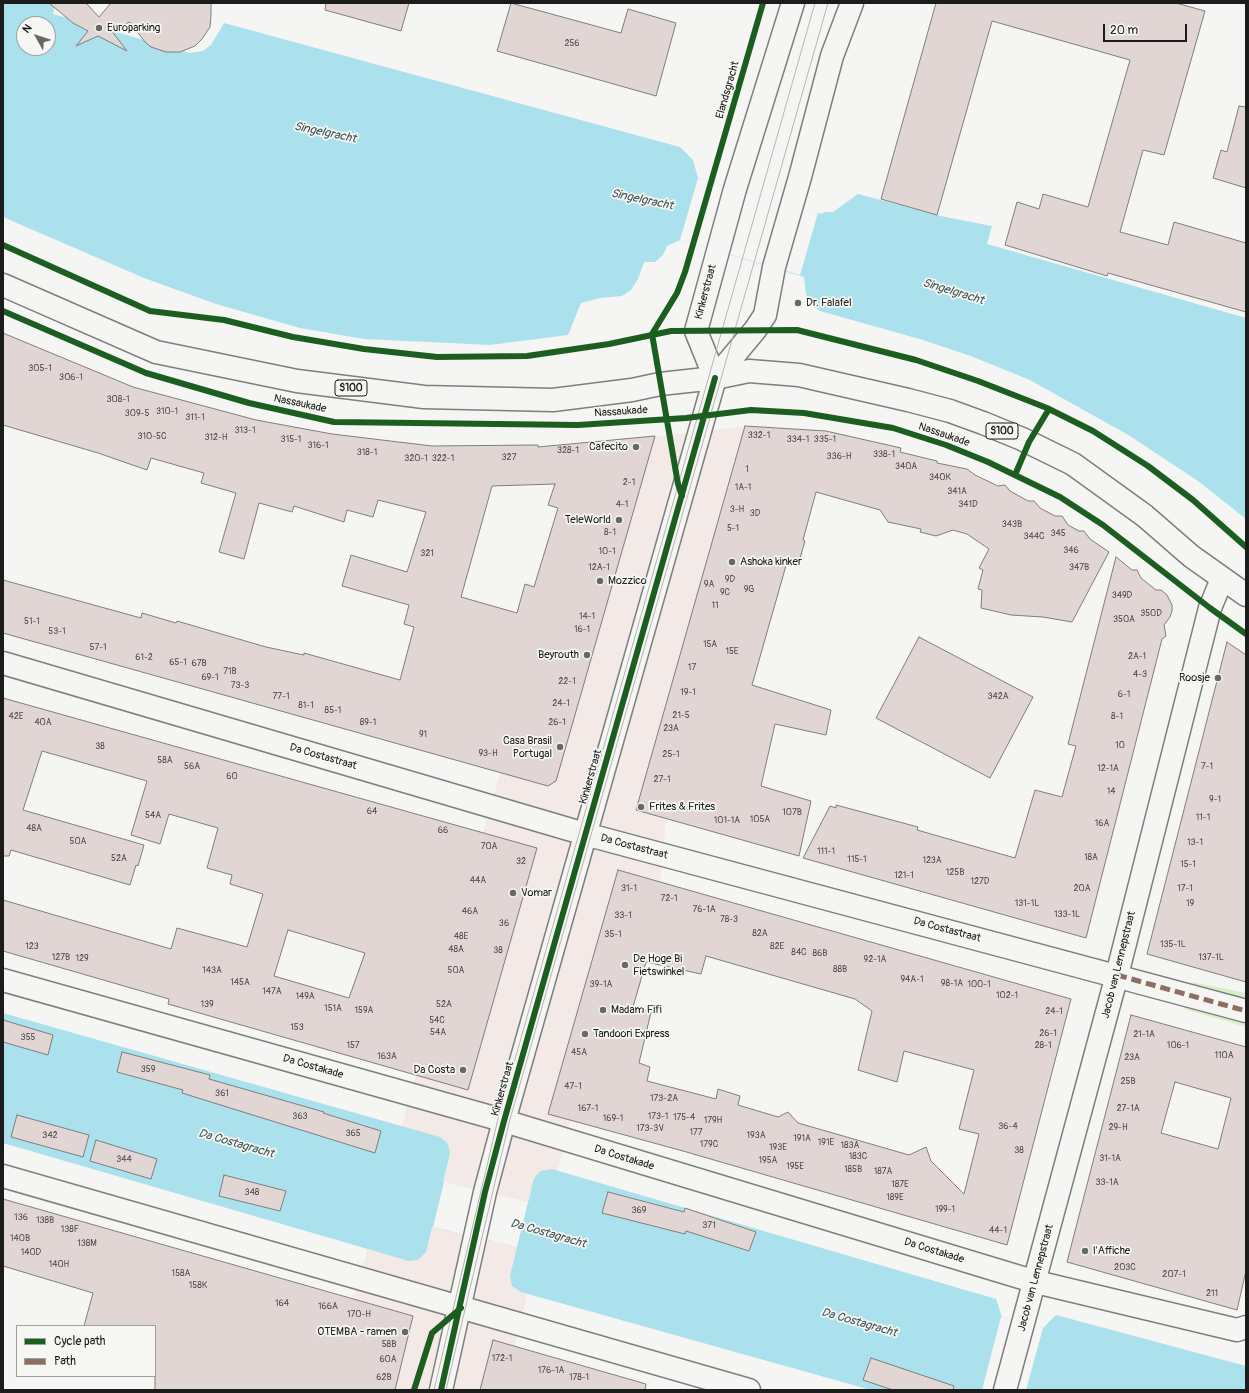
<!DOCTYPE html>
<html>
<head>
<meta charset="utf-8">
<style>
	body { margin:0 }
	#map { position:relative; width:1249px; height:1393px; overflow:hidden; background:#f5f5f3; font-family:Pangolin,sans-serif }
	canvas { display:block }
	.frame { position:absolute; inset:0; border:4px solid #1c1c1c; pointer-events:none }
	.legend { position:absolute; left:16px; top:1325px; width:140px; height:52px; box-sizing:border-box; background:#f6f6f2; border:1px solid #9f9f9c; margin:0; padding:5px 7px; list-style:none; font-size:12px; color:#1c1c1c }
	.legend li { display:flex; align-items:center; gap:8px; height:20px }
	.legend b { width:20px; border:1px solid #9f9f9c }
	.north { position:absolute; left:16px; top:16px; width:40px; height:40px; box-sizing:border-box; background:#f6f6f2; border:1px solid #9f9f9c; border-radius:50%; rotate:309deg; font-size:11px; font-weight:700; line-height:16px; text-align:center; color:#1c1c1c }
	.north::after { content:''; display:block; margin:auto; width:14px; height:18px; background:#686867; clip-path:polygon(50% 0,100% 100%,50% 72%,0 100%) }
	.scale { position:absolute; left:1103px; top:24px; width:84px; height:18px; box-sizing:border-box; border:2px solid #1c1c1c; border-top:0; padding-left:5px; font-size:12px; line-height:14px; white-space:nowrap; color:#1c1c1c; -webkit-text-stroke:3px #f6f6f2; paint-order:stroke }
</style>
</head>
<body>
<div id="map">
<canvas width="1249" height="1393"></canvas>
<div class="frame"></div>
<ul class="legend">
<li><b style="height:5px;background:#1b5e20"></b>Cycle path</li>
<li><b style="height:5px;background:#8d6e63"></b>Path</li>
</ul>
<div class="north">N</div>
<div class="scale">20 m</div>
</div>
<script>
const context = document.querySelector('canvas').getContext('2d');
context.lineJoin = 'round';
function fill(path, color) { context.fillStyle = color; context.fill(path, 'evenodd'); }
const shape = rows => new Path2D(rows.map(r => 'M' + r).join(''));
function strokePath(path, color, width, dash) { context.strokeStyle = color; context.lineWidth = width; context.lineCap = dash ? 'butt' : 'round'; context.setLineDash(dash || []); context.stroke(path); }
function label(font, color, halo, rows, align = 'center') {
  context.font = font + ' Pangolin,sans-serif'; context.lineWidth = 3.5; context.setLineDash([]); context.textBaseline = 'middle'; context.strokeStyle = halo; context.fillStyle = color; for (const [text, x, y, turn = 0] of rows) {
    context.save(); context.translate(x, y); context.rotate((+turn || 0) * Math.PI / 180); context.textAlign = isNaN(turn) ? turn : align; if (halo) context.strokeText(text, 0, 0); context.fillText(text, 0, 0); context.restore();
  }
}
fill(shape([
	[749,426,770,427,755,481,766,556,787,562,756,672,684,753,666,819,660,882,633,1007,651,1012,645,1037,625,1031,597,1127,570,1120,504,1390,339,1390,345,1330,416,1075,334,1052,351,992,383,1001,435,819,483,832,516,719,530,604,520,601,525,584,557,594,567,563,543,556,548,540,562,544,610,441]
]), '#f3e9e6');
fill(shape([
	[1193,982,1246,993,1246,1027,1184,1009]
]), '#daefc8');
fill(shape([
	[3,3,56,3,53,14,190,53,203,51,211,45,224,23,680,147,693,160,698,178,818,213,822,214,825,212,833,212,858,194,945,217,992,226,987,244,1246,318,1246,519,1198,481,1130,436,1030,380,968,355,923,340,820,311,813,306,806,294,804,277,680,240,667,246,663,255,655,262,644,262,638,279,631,290,622,296,600,298,581,303,568,335,490,345,364,339,300,328,216,304,144,278,3,217],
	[24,24,48,24,48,48,24,48],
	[3,1013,440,1137,448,1144,450,1153,443,1182,528,1203,534,1178,541,1171,552,1169,996,1299,1002,1317,1043,1328,1056,1315,1246,1366,1246,1390,871,1390,521,1292,512,1286,510,1276,517,1247,432,1227,426,1252,418,1260,409,1261,3,1143]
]), '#abe1ec');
fill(shape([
	[698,178,818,213,800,275,680,240],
	[444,1182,528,1202,517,1247,433,1227],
	[1001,1317,1043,1328,1026,1390,982,1390]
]), '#f5f5f3');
const building = shape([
	[49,3,86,3,99,17,111,3,211,3,211,15,210,27,202,39,195,46,180,52,166,52,151,47,145,42,130,22,111,30,127,51,98,36,76,46,88,31,73,23,49,3],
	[326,3,409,3,401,31,325,10,326,3],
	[511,3,621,33,628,9,676,23,656,96,497,51,511,3],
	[936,3,1176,3,1205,11,1164,155,1143,150,1120,232,1168,245,1174,222,1246,243,1246,312,1108,273,1107,276,1005,245,1017,202,1039,209,1043,194,1088,207,1130,60,992,21,937,215,881,199,936,3],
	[1239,106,1246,107,1246,188,1213,178,1221,150,1227,152,1239,106],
	[3,333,133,387,256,420,332,434,432,446,538,445,538,447,655,436,556,781,548,786,3,633,3,580,141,618,142,613,176,623,177,621,266,647,304,655,304,653,400,680,414,627,404,624,409,605,342,586,351,555,407,572,426,512,378,500,373,517,347,510,344,522,294,506,292,512,259,503,244,559,219,552,236,493,201,483,204,473,151,458,147,470,98,453,3,425,3,333],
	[555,484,548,505,558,508,534,587,525,584,517,613,461,597,492,486,555,484],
	[745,426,826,431,901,448,900,452,937,461,937,463,967,469,975,475,998,486,1005,485,1010,491,1028,501,1034,501,1040,508,1055,516,1062,516,1068,525,1079,531,1084,531,1090,539,1109,552,1072,622,1043,617,1011,615,981,608,982,590,978,589,983,570,979,568,989,549,967,534,953,530,936,536,920,532,921,529,888,522,880,510,816,492,803,540,805,541,798,565,787,562,752,685,831,710,826,735,775,724,761,786,811,801,799,856,636,810,745,426],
	[1116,557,1132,570,1137,570,1141,578,1156,590,1161,590,1167,595,1172,605,1172,611,1170,617,1164,625,1166,636,1162,639,1086,938,803,858,830,806,836,808,836,805,918,827,917,830,1015,858,1035,790,1062,797,1076,746,1068,744,1116,557],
	[919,637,1033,697,990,778,876,718,919,637],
	[1227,642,1246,655,1246,982,1147,954,1227,642],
	[3,698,537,848,468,1090,168,1004,169,999,3,951,3,900,171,949,177,928,247,947,263,894,230,884,232,875,207,868,218,828,169,814,160,844,131,835,147,781,42,751,23,810,144,845,138,866,136,865,130,885,11,850,9,856,3,856,3,698],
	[288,930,365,953,349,998,274,976,288,930],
	[618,870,1071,999,1007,1245,683,1151,548,1114,618,870],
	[706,956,855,999,872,1011,858,1070,897,1082,904,1051,974,1070,959,1129,979,1134,964,1194,931,1161,926,1147,909,1155,798,1123,788,1112,778,1117,738,1105,740,1096,718,1089,716,1099,647,1081,650,1067,639,1063,651,1012,633,1007,646,962,701,974,706,956],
	[1131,1015,1246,1047,1246,1271,1237,1310,1067,1262,1131,1015],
	[1175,1082,1231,1098,1218,1149,1161,1133,1175,1082],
	[3,1020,53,1035,48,1055,3,1042,3,1020],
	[122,1052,210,1075,209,1079,324,1112,323,1113,381,1131,375,1153,182,1093,183,1090,117,1072,122,1052],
	[17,1115,89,1135,83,1157,11,1137,17,1115],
	[96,1140,157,1159,151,1179,90,1161,96,1140],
	[224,1175,286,1191,280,1211,219,1196,224,1175],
	[608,1192,684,1212,685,1208,756,1232,749,1251,686,1231,685,1234,602,1213,608,1192],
	[3,1199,413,1316,395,1390,155,1390,155,1326,84,1326,93,1293,3,1266,3,1199],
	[493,1340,646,1384,645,1390,480,1390,493,1340],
	[871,1358,954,1386,953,1390,893,1390,863,1380,871,1358]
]);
fill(building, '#e1d6d4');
strokePath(building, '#7e7e7d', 1);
const street = shape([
	[793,3,735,189,696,331,715,378,755,330,765,315,774,267,800,177,832,56,852,3],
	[3,663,585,834,1246,1011],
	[3,980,491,1117,1036,1282,1237,1330,1246,1327],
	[3,1176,749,1390],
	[1005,1390,1117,975,1210,608,1222,579]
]);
const secondary = shape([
	[441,1390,485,1192,504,1121,715,378]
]);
const primary = shape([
	[3,285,156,352,297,381,424,397,553,400,632,390,660,384,715,378,749,371,799,375,908,400,950,411,983,423,1022,439,1073,464,1145,516,1191,556,1246,595]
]);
strokePath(street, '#7e7e7d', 25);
strokePath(secondary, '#7e7e7d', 25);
strokePath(primary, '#7e7e7d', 25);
strokePath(street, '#f5f5f3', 22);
strokePath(secondary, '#f5f5f3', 22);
strokePath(primary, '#f5f5f3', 22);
strokePath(shape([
	[434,1390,498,1119,815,3],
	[446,1390,509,1123,828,3]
]), '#b6b6b5', 1);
strokePath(shape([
	[1117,975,1246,1011]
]), '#8d6e63', 5, [10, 5]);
strokePath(shape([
	[3,245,150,311,224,320,293,337,364,349,437,357,527,356,609,344,671,331,797,330,916,360,978,381,1047,408,1093,431,1148,466,1193,500,1246,547],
	[3,311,146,373,249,403,334,422,578,425,686,418,751,410,804,413,893,428,946,445,988,462,1060,497,1103,525,1210,608,1246,634],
	[1015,475,1029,442,1049,409],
	[682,496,678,484,652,334,677,293,685,272,763,3],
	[414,1390,432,1333,461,1308],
	[441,1390,485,1192,504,1121,715,378]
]), '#1b5e20', 6);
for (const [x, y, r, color] of [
	[99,28,4,"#686867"],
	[798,303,4,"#686867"],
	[636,447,4,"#686867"],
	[619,520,4,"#686867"],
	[732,562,4,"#686867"],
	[600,581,4,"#686867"],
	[587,655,4,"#686867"],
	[1218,678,4,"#686867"],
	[560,747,4,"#686867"],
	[641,807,4,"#686867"],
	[513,893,4,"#686867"],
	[625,965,4,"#686867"],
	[603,1010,4,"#686867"],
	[585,1034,4,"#686867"],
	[463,1070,4,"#686867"],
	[1085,1251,4,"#686867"],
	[405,1332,4,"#686867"]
]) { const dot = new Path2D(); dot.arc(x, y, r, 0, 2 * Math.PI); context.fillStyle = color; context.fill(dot); strokePath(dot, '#f6f6f2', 1.5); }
label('9px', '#4d4a4a', null, [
	["256",572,44],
	["305-1",40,369],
	["306-1",71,378],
	["308-1",118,400],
	["310-1",167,412],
	["309-5",137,414],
	["311-1",195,418],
	["313-1",245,431],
	["332-1",759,436],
	["310-5C",152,437],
	["312-H",216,438],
	["315-1",291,440],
	["334-1",798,440],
	["335-1",825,440],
	["316-1",318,446],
	["328-1",568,451],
	["318-1",367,453],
	["338-1",884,455],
	["336-H",839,457],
	["327",509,458],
	["320-1",416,459],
	["322-1",443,459],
	["340A",906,467],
	["1",747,470],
	["340K",940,478],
	["2-1",629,483],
	["1A-1",743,488],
	["341A",957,492],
	["4-1",622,505],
	["341D",968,505],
	["3-H",737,510],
	["3D",755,514],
	["343B",1012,525],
	["5-1",733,529],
	["8-1",610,533],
	["345",1058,534],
	["344C",1034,537],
	["346",1071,551],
	["10-1",607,552],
	["321",427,554],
	["12A-1",599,568],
	["347B",1079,568],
	["9D",730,580],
	["9A",709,585],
	["9G",749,590],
	["9C",725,593],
	["349D",1122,596],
	["11",715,606],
	["350D",1151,614],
	["14-1",587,617],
	["350A",1124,620],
	["51-1",32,622],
	["16-1",582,630],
	["53-1",57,632],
	["15A",710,645],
	["57-1",98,648],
	["15E",732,652],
	["2A-1",1137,657],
	["61-2",144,658],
	["65-1",178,663],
	["67B",199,664],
	["17",692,668],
	["71B",230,672],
	["4-3",1140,675],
	["69-1",210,678],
	["22-1",567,682],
	["73-3",240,686],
	["19-1",688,693],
	["6-1",1124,695],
	["77-1",281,697],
	["342A",998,697],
	["24-1",561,704],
	["81-1",306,706],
	["85-1",333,711],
	["21-5",681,716],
	["42E",16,717],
	["8-1",1117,717],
	["40A",43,723],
	["89-1",368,723],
	["26-1",557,723],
	["23A",671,729],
	["91",423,735],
	["10",1120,746],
	["38",100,747],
	["93-H",488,754],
	["25-1",671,755],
	["58A",165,761],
	["56A",192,767],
	["7-1",1207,767],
	["12-1A",1108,769],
	["60",232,777],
	["27-1",662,780],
	["14",1111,792],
	["9-1",1215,800],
	["64",372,812],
	["107B",792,813],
	["54A",153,816],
	["11-1",1203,818],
	["105A",760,820],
	["101-1A",727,821],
	["16A",1102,824],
	["48A",34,829],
	["66",443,831],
	["50A",78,842],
	["13-1",1195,843],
	["70A",489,847],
	["111-1",826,852],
	["18A",1091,858],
	["52A",119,859],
	["115-1",857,860],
	["123A",932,861],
	["32",521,862],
	["15-1",1188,865],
	["125B",955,873],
	["121-1",904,876],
	["44A",478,881],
	["127D",980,882],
	["31-1",629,889],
	["20A",1082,889],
	["17-1",1185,889],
	["72-1",669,899],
	["131-1L",1027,904],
	["19",1190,904],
	["76-1A",704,910],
	["46A",470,912],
	["133-1L",1067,915],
	["33-1",623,916],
	["78-3",729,920],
	["36",504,924],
	["82A",760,934],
	["35-1",613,935],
	["48E",461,937],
	["135-1L",1173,945],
	["123",32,947],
	["82E",777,947],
	["48A",456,950],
	["38",498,951],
	["84C",799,953],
	["86B",820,954],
	["127B",61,958],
	["137-1L",1211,958],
	["129",82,959],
	["92-1A",875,960],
	["88B",840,970],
	["143A",212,971],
	["50A",456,971],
	["94A-1",912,980],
	["145A",240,983],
	["98-1A",952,984],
	["39-1A",601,985],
	["100-1",979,985],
	["147A",272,992],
	["102-1",1007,996],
	["149A",305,997],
	["139",207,1005],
	["52A",444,1005],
	["151A",333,1009],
	["159A",364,1011],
	["24-1",1054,1012],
	["54C",437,1021],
	["153",297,1028],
	["54A",438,1033],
	["26-1",1048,1034],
	["21-1A",1144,1035],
	["355",28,1038],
	["157",353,1046],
	["28-1",1043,1046],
	["106-1",1178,1046],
	["45A",579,1053],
	["110A",1224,1056],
	["163A",387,1057],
	["23A",1132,1058],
	["359",148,1070],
	["25B",1128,1082],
	["47-1",573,1087],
	["361",222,1094],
	["173-2A",664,1099],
	["167-1",588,1109],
	["27-1A",1128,1109],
	["363",300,1117],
	["173-1",658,1117],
	["175-4",684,1118],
	["169-1",613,1119],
	["179H",713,1121],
	["36-4",1008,1127],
	["29-H",1118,1128],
	["173-3V",650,1129],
	["177",696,1133],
	["365",353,1134],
	["342",50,1136],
	["193A",756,1136],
	["191A",802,1139],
	["191E",826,1143],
	["179C",709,1145],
	["183A",850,1146],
	["193E",778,1148],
	["38",1019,1151],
	["183C",858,1157],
	["31-1A",1110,1159],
	["344",124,1160],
	["195A",768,1161],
	["195E",795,1167],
	["185B",853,1170],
	["187A",883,1172],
	["33-1A",1107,1183],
	["187E",900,1185],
	["348",252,1193],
	["189E",895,1198],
	["199-1",945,1210],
	["369",639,1211],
	["136",21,1218],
	["138B",45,1221],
	["371",709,1226],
	["138F",70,1230],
	["44-1",998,1231],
	["140B",20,1239],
	["138M",87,1244],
	["140D",31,1253],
	["140H",59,1265],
	["203C",1125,1268],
	["158A",181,1274],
	["207-1",1174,1275],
	["158K",198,1286],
	["211",1212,1294],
	["164",282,1304],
	["166A",328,1307],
	["170-H",359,1315],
	["58B",389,1345],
	["172-1",502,1359],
	["60A",388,1360],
	["176-1A",551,1371],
	["62B",384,1378],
	["178-1",579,1378]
]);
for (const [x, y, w] of [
	[351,388,32],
	[1002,431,32]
]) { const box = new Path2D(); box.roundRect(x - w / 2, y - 8, w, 16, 3); context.fillStyle = '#f6f6f2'; context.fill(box); strokePath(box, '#1c1c1c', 1); }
label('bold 10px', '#1c1c1c', null, [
	["S100",351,388],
	["S100",1002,431]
]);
label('11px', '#1c1c1c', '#f6f6f2', [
	["Europarking",107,28],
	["Dr. Falafel",806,303],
	["Cafecito",628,447,"right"],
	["TeleWorld",611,520,"right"],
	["Ashoka kinker",740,562],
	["Mozzico",608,581],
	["Beyrouth",579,655,"right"],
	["Roosje",1210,678,"right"],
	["Casa Brasil",552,741,"right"],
	["Portugal",552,754,"right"],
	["Frites & Frites",649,807],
	["Vomar",521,893],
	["De Hoge Bi",633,959],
	["Fietswinkel",633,972],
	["Madam Fifi",611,1010],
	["Tandoori Express",593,1034],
	["Da Costa",455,1070,"right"],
	["l'Affiche",1093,1251],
	["OTEMBA - ramen",397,1332,"right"]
], 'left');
label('11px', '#1c1c1c', '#f6f6f2', [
	["Elandsgracht",728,90,-74],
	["Kinkerstraat",706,292,-75],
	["Nassaukade",300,404,12],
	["Nassaukade",621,412,-4],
	["Nassaukade",944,435,19],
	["Da Costastraat",323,757,16],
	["Kinkerstraat",591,777,-74],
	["Da Costastraat",634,847,15],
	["Da Costastraat",947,930,15],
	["Jacob van Lennepstraat",1119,965,-76],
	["Da Costakade",313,1067,16],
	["Kinkerstraat",503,1089,-74],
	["Da Costakade",624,1158,17],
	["Da Costakade",934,1251,17],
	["Jacob van Lennepstraat",1036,1278,-75]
]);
label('italic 12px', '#3d555a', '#f6f6f2', [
	["Singelgracht",325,133,12],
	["Singelgracht",642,200,12],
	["Singelgracht",953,292,17],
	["Da Costagracht",236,1144,16],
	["Da Costagracht",548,1234,16],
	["Da Costagracht",859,1323,16]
]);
</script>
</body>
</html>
